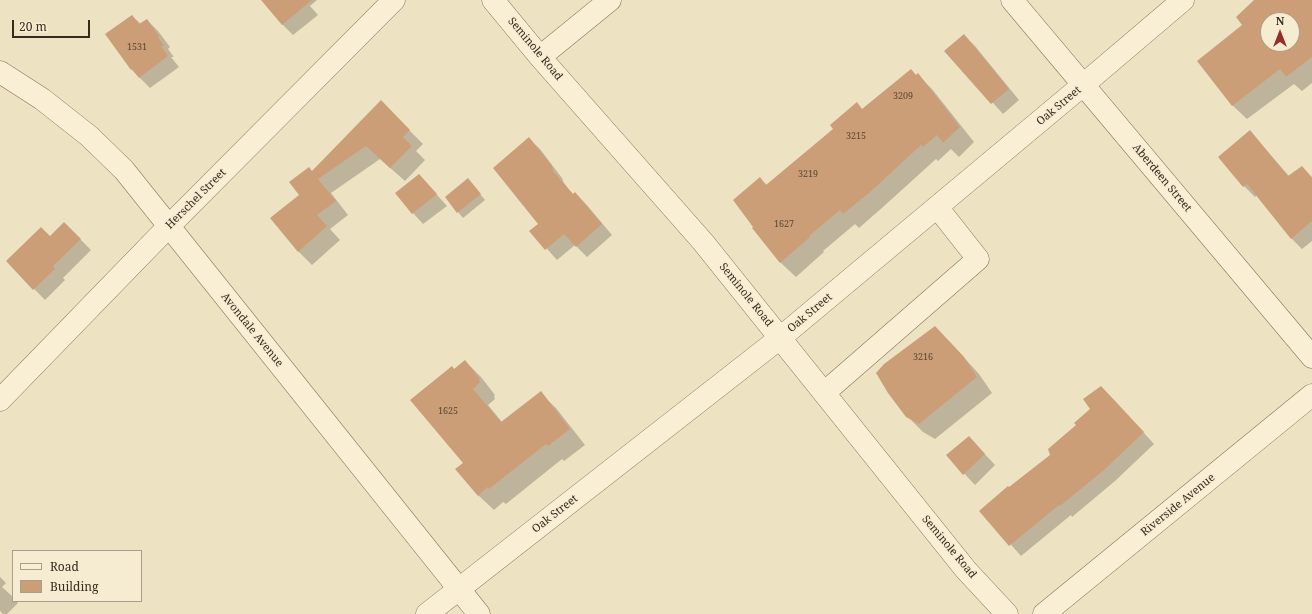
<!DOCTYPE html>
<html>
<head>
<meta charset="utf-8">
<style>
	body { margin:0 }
	#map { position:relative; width:1312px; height:614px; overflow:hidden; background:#ede2c2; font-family:"Noto Serif",serif }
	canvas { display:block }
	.legend { position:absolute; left:12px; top:550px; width:130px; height:52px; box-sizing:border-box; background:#f5ecd1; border:1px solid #a99f89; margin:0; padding:5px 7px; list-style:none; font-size:12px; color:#372b1d }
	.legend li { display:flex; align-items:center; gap:8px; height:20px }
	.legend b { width:20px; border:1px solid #a99f89 }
	.north { position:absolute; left:1260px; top:12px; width:40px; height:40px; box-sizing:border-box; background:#f5ecd1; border:1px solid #a99f89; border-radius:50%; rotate:0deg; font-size:11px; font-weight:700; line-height:16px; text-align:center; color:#372b1d }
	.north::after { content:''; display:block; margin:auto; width:14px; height:18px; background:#952e2a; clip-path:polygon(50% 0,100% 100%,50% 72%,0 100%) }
	.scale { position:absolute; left:12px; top:20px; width:78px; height:18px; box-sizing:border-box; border:2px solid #372b1d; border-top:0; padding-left:5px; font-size:12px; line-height:14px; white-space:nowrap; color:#372b1d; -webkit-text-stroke:3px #f5ecd1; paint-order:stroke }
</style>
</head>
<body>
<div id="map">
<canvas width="1312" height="614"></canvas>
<ul class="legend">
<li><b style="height:5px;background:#f8efd5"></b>Road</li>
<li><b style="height:11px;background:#cb9e78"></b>Building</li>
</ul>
<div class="north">N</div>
<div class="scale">20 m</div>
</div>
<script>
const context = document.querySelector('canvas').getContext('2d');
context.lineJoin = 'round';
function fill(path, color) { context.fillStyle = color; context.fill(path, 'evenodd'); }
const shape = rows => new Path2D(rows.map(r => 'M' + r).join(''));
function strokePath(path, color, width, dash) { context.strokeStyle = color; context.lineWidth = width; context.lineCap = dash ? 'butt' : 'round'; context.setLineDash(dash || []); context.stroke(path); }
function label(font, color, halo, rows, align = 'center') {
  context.font = font + ' "Noto Serif",serif'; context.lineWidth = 3; context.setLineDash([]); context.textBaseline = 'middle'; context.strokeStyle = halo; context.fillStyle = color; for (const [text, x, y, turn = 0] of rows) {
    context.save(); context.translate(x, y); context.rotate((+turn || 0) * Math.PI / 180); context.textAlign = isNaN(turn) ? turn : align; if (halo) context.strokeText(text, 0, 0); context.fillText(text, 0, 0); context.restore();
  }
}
fill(shape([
	[265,0,317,0,310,6,318,15,293,35,282,24],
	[1255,0,1312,0,1312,83,1302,91,1294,84,1247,119,1232,105,1244,25],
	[1268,20,1292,20,1292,44,1268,44],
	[132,16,141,24,147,20,158,31,170,47,168,49,174,57,171,57,179,67,150,88,132,70,107,34],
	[964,35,975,46,1019,100,1003,114,946,51],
	[918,75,932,89,974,142,959,157,951,149,938,161,936,159,883,207,859,228,855,224,823,251,824,252,796,277,781,263,753,228,760,179,767,185,863,110],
	[381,102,423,144,416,151,425,160,405,181,380,159,331,193,348,215,330,229,340,240,312,265,298,251,301,195,312,172],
	[1250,132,1289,176,1302,167,1312,177,1312,241,1302,249,1291,238,1257,195,1255,197,1244,186],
	[529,139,540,149,562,178,564,183,573,195,575,193,586,204,612,235,587,257,575,245,557,260,531,231,540,224],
	[419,175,447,206,423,224,413,213],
	[468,179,485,200,463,218,446,197],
	[64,223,91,250,63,278,65,280,45,300,7,261,50,237],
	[950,342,979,374,992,393,935,439,923,432,907,416],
	[465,361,481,377,495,395,494,396,495,399,488,405,502,422,540,393,556,408,585,445,564,461,562,459,506,504,503,502,494,510,478,495,465,464,455,370],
	[1112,398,1154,444,1115,481,1072,517,1071,515,1021,556,981,511,1052,455],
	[969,437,995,465,975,485,947,455],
	[0,577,6,583,2,587,13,597,13,601,17,601,18,603,7,614,3,614,0,611]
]), '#0003');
fill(shape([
	[261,0,312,0,282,25],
	[1254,0,1312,0,1312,57,1286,77,1280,69,1232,106,1197,61,1242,25,1236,17],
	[1268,20,1292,20,1292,44,1268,44],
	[132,15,139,24,147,19,159,36,158,37,164,46,161,46,168,56,139,78,132,69,131,70,105,34],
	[964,34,1009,89,991,104,944,51],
	[911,69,916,75,918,73,960,127,943,143,937,135,923,147,921,145,869,193,843,214,840,210,809,236,810,237,780,263,752,228,753,227,733,200,760,177,766,185,833,129,830,125,857,102,862,109],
	[381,100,410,130,403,137,412,146,390,168,366,146,318,179,336,201,317,215,327,226,298,252,270,218,299,195,289,182,309,167,312,171],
	[1250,130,1288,176,1302,166,1312,178,1312,221,1291,239,1247,184,1243,187,1218,157],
	[529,137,552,166,553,171,573,194,575,192,602,224,576,247,564,234,545,250,529,231,538,224,493,168],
	[419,174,437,194,412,214,395,193],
	[468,178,481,194,457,213,445,197],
	[64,222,81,239,53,266,55,269,33,290,6,261,41,227,50,236],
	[935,326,964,357,977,377,919,424,906,417,888,393,876,373,884,364],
	[465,360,480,379,479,380,480,382,473,389,501,422,541,391,570,429,548,446,546,444,489,489,487,487,478,496,455,469,463,463,410,400,452,366,454,369],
	[1101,386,1144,432,1104,470,1060,506,1059,505,1009,546,979,511,1008,486,1009,487,1050,455,1048,449,1076,425,1074,423,1090,409,1083,399],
	[969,436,985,454,963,475,946,455]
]), '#cb9e78');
const minor = shape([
	[493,0,540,57,703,242,966,570,1007,614],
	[1012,0,1312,357],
	[540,57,610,0],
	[0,72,42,99,89,136,124,170,479,614],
	[824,393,978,259,937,207],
	[0,400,169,226,394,0],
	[427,614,780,338,1083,85,1183,0],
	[1044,614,1312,395]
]);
strokePath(minor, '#877459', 23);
strokePath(minor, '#f8efd5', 22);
label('9px', '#5c4834', null, [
	["1531",137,47],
	["3209",903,96],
	["3215",856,136],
	["3219",808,174],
	["1627",784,224],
	["3216",923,357],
	["1625",448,411]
]);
label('11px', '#372b1d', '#f5ecd1', [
	["Seminole Road",535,49,50],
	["Oak Street",1059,106,-40],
	["Aberdeen Street",1162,178,50],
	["Herschel Street",196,199,-45],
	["Seminole Road",746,295,51],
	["Oak Street",810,313,-40],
	["Avondale Avenue",252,330,51],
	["Riverside Avenue",1178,505,-39],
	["Oak Street",555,514,-38],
	["Seminole Road",949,547,50]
]);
</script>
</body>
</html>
